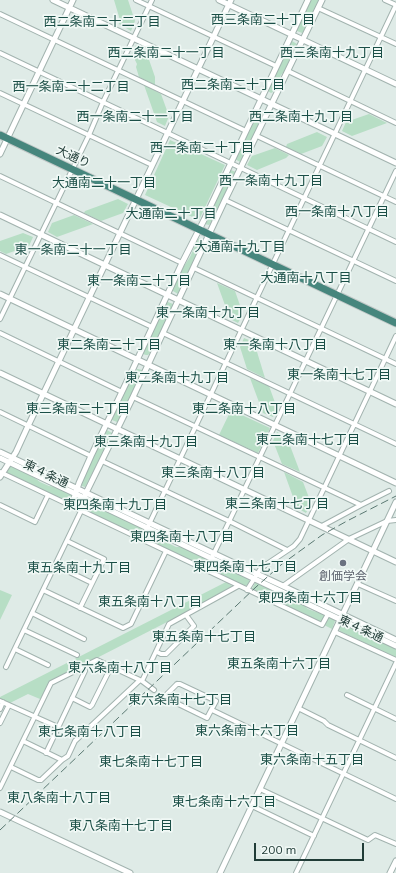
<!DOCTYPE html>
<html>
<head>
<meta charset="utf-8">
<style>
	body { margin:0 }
	#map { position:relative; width:396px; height:873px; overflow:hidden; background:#dfebe7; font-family:Mulish,sans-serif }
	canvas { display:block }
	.scale { position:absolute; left:254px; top:843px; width:110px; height:18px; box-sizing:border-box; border:2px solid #203c37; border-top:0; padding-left:5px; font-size:12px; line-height:14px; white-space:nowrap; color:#203c37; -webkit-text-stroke:3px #f0f8f5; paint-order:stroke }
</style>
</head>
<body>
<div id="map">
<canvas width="396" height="873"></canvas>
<div class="scale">200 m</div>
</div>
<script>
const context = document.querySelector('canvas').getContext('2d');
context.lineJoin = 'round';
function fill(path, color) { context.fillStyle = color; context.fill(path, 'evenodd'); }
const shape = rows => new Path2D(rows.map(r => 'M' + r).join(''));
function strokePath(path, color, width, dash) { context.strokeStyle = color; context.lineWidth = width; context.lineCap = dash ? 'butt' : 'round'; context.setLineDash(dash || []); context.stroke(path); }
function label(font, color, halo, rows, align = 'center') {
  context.font = font + ' Mulish,"Noto Sans JP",sans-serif'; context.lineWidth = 3.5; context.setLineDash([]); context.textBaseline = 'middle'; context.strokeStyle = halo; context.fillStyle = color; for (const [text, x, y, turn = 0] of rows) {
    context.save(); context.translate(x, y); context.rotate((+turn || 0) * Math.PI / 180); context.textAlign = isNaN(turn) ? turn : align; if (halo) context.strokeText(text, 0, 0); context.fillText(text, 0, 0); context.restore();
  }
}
fill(shape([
	[114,0,128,0,135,21,131,31,119,24,120,20],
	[310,0,319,0,304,32,302,33,297,31,297,28],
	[292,41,297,44,298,46,286,70,281,75,273,92,271,93,268,91,267,90,290,42],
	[136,45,146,51,155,77,155,85,139,77,136,67,137,64,132,54],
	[144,85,161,94,169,116,165,126,157,122],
	[261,110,264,111,265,113,242,161,240,162,235,159,249,129,254,122,259,111],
	[369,114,387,123,352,136,342,131,346,122],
	[317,132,327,137,322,146,301,154,286,147,287,144],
	[170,140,225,165,199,220,145,195],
	[275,148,289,155,286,158,257,170,247,165,252,156],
	[229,170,231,170,236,172,220,208,217,211,210,224,209,225,205,224,205,222],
	[118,199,128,204,123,213,101,221,84,213,85,211],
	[74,215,93,224,57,237,48,232,52,223],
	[23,233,33,237,29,246,6,254,0,251,0,241],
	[200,238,203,240,204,242,179,293,178,294,173,291,172,290,184,266,190,257,198,239],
	[217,283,235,291,243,314,238,323,230,319],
	[166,302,168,302,173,304,174,306,151,352,148,355,146,355,143,354,143,352],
	[244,338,254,342,265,378,247,369,240,347],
	[137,369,138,369,142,370,142,372,118,422,117,422,112,420,111,418,126,388,133,377],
	[250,378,269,386,277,408,273,417,263,413],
	[231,410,270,428,258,453,219,435],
	[107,430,112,433,112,434,85,487,82,486,82,480,105,431],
	[277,432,291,439,289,443,300,472,282,464,273,441],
	[9,466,11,466,35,478,40,482,49,486,57,487,72,494,73,496,70,502,68,502,6,472],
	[284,472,303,482,311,503,306,513,297,508],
	[87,502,142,528,144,532,142,535,138,536,84,510,84,507,85,504],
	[148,532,150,532,166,539,168,543,176,547,183,547,205,557,207,561,205,565,202,566,146,539,146,537],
	[214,563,249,579,249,582,247,585,244,586,212,571,210,568,212,564],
	[226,582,232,586,231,589,188,612,169,621,50,682,40,699,28,694,0,708,0,697],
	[258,582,300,602,308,609,316,612,323,613,334,619,335,621,332,629,252,589,255,583],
	[0,590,12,595,0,620],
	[341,625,343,625,349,627,396,649,396,657,394,657,340,631,339,629]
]), '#b7dec5');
const minor = shape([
	[136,0,276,66],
	[318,8,396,44],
	[0,14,246,131],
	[0,53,396,242],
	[288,71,396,123],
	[0,93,152,165],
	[257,136,396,202],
	[0,176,182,263],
	[225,200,396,281],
	[0,255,152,327],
	[194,268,396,364],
	[0,319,89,135,103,102,152,0],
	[0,333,122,392],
	[163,333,396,444],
	[133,397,361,505,389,491],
	[0,412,91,456],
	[102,461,229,521,287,550],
	[0,472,322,625,328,614],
	[0,505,35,522,48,495],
	[322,526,361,505],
	[142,539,396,5,385,0],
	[67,541,104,559,80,608],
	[55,565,92,583],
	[206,570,396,171],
	[358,584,396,601],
	[283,586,349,539,387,521,396,520],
	[43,590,123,628,131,624,166,551],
	[247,590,261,568,294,546,300,539,396,336],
	[32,613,84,639],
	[24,630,77,655],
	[335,632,396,660],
	[15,649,48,665],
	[157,652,161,654,166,654,194,626,186,615],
	[6,667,81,511],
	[142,681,169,624,238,586],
	[177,684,180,684,216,701,207,718,164,697,177,684],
	[347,695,396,719],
	[72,698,90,707,92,705,111,667],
	[0,701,58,727],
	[298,708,324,721,328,725,396,758],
	[0,709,3,702],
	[212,710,396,799],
	[0,723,9,705],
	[46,753,85,671,83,667],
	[62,760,68,756,75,741,140,680],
	[11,767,38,780,41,780,62,760,23,741],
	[0,788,51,683,97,660,142,681,154,690],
	[260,789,368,840,375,835,396,844],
	[252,806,314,836],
	[296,873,396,663]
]);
const tertiary = shape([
	[53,0,396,163],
	[219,0,396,84],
	[0,154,73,0],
	[0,215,396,404],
	[0,294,396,483],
	[0,373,396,562],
	[0,452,257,574,283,586,396,640],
	[0,458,396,646],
	[0,477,16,452,28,426,231,0],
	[70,506,74,498,79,483,91,456,131,373,182,263,204,220,308,0],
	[80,510,86,493,133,397,225,200,322,0],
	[0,812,130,873],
	[220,873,396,502],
	[390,873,396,861]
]);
const trunk = shape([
	[0,135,396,323]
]);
strokePath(minor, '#a2b3af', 6);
strokePath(tertiary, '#a2b3af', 7);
strokePath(trunk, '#c1c8c7', 9);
strokePath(minor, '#fff', 4);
strokePath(tertiary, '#fff', 5);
strokePath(trunk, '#46867d', 7);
strokePath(shape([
	[0,830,256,587,282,564,322,535,347,521,396,496]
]), '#5a7872', 1, [8, 4]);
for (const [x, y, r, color] of [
	[343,563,4,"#6b7280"]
]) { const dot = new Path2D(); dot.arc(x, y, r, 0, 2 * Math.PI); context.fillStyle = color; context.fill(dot); strokePath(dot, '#f0f8f5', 1.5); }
label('12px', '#203c37', '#f0f8f5', [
	["大通り",73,157,25],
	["東４条通",46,474,26],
	["東４条通",361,629,25]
]);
label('12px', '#5b616d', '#f0f8f5', [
	["創価学会",343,576]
]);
label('13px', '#1b4f47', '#f0f8f5', [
	["西三条南二十丁目",263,20],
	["西二条南二十二丁目",102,22],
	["西二条南二十一丁目",166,53],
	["西三条南十九丁目",332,53],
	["西二条南二十丁目",233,85],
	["西一条南二十二丁目",71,87],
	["西一条南二十一丁目",135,117],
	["西二条南十九丁目",301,117],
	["西一条南二十丁目",202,148],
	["西一条南十九丁目",271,181],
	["大通南二十一丁目",104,183],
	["西一条南十八丁目",337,212],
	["大通南二十丁目",171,214],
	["大通南十九丁目",240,247],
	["東一条南二十一丁目",73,250],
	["大通南十八丁目",306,278],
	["東一条南二十丁目",139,281],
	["東一条南十九丁目",208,313],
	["東二条南二十丁目",109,345],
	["東一条南十八丁目",275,345],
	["東一条南十七丁目",339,375],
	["東二条南十九丁目",177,378],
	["東三条南二十丁目",78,409],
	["東二条南十八丁目",244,409],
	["東二条南十七丁目",308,440],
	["東三条南十九丁目",146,442],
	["東三条南十八丁目",213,473],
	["東三条南十七丁目",277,504],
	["東四条南十九丁目",115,505],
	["東四条南十八丁目",182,537],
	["東四条南十七丁目",245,567],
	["東五条南十九丁目",79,568],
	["東四条南十六丁目",310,598],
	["東五条南十八丁目",150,602],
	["東五条南十七丁目",204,637],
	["東五条南十六丁目",279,664],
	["東六条南十八丁目",120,668],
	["東六条南十七丁目",180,700],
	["東六条南十六丁目",247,731],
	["東七条南十八丁目",90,732],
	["東六条南十五丁目",312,760],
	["東七条南十七丁目",151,762],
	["東八条南十八丁目",59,798],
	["東七条南十六丁目",224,802],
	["東八条南十七丁目",121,826]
]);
</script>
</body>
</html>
